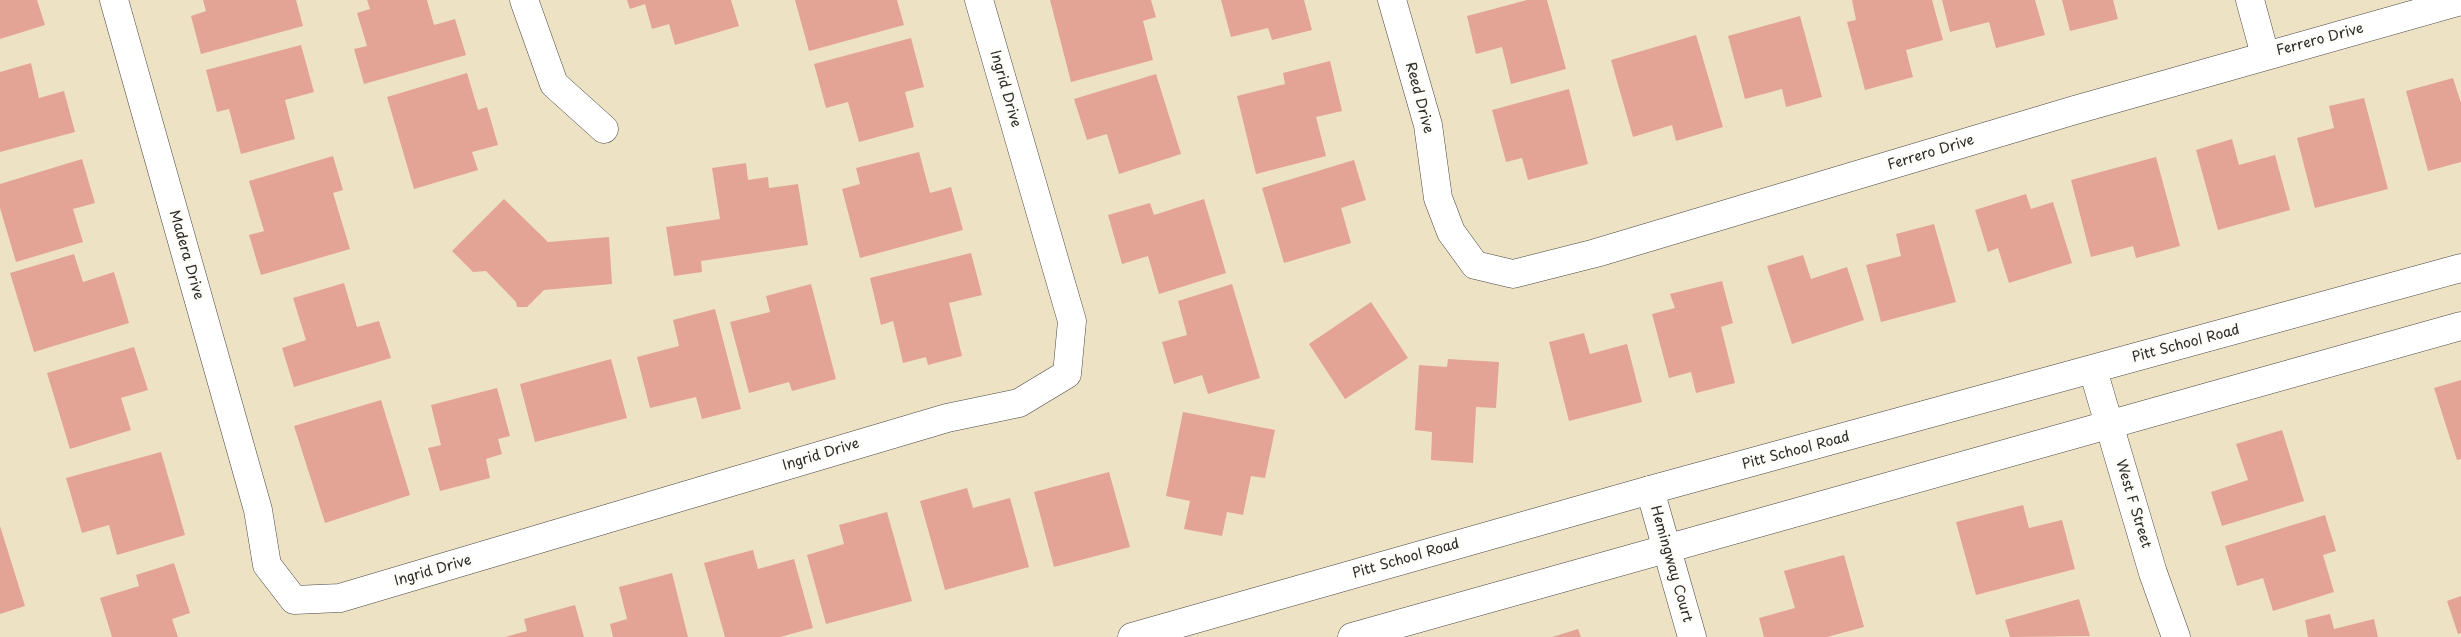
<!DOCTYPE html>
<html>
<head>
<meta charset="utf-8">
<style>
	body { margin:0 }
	canvas { display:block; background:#eee2c4 }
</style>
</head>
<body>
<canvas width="2461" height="637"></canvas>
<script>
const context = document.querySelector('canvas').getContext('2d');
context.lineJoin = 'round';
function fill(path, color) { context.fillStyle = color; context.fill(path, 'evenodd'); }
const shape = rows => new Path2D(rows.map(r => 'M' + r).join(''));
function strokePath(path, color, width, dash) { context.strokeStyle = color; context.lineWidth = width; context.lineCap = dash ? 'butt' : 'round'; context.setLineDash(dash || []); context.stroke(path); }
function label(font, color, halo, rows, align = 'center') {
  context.font = font + ' "Playpen Sans",sans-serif'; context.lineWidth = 5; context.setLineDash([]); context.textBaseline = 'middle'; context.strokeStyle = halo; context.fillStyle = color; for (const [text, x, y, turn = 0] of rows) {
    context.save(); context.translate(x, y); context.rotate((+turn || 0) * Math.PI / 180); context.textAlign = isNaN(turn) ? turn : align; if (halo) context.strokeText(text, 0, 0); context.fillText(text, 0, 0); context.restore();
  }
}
fill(shape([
	[0,0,37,0,45,25,0,39],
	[203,0,296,0,303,26,201,54,191,16,206,11],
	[367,0,427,0,434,25,455,19,466,55,364,84,354,49,367,46,357,13,370,9],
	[627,0,731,0,739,26,675,45,669,24,652,29,645,4,630,9],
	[795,0,897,0,904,25,809,51],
	[1050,0,1151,0,1156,17,1143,21,1153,60,1071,82],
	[1221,0,1304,0,1312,30,1272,40,1268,28,1231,37],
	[1527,0,1547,0,1566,69,1511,84,1502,47,1476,54,1467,16],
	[1852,0,1932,0,1943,40,1906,50,1913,77,1865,90,1847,22,1856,20],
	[1942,0,2035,0,2045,35,1996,48,1989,22,1950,32],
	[2062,0,2113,0,2118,19,2070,31],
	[1800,16,1822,97,1786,107,1782,89,1745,99,1728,36],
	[1696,35,1723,127,1676,141,1672,125,1633,137,1611,60],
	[911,38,924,87,905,92,914,127,859,142,848,102,826,108,814,64],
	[301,45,314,92,285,100,295,139,241,154,229,109,217,112,206,70],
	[1330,61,1342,111,1316,117,1326,156,1256,174,1237,96,1285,84,1283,73],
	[31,63,39,98,64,91,75,132,0,152,0,72],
	[467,73,478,110,487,107,498,145,472,152,478,170,414,189,387,97],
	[1156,74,1181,154,1119,174,1107,134,1087,140,1074,99],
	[2453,78,2461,103,2461,162,2428,171,2406,91],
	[1569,89,1588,164,1528,180,1522,158,1506,162,1492,110],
	[2364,98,2388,189,2315,208,2297,138,2334,128,2329,106],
	[2232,139,2239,165,2275,155,2290,210,2218,230,2196,150],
	[919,152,930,193,951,187,963,230,860,258,842,189,860,184,856,168],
	[333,156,343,190,333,193,350,249,261,275,249,235,264,231,249,181],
	[2156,157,2180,246,2136,258,2133,246,2091,257,2071,180],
	[82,159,95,203,73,209,83,242,16,262,0,208,0,184],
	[1354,160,1366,200,1341,208,1351,243,1284,263,1262,188],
	[746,163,748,180,768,177,769,188,798,184,808,245,701,261,702,272,674,276,666,227,720,219,712,168],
	[2026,194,2031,209,2053,202,2072,263,2009,283,1998,248,1988,252,1975,210],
	[504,199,548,242,609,237,612,284,544,290,527,307,517,307,516,302,486,271,473,272,452,251],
	[1204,199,1226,273,1159,294,1148,256,1122,264,1108,215,1150,203,1154,215],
	[1934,224,1956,302,1881,322,1866,265,1901,256,1896,234],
	[971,253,982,295,949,303,962,356,928,365,926,357,903,363,893,321,881,325,870,278],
	[74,254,83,282,114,272,129,323,34,352,10,273],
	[1803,255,1811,279,1847,267,1864,320,1792,344,1767,266],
	[1722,281,1733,323,1721,327,1735,383,1696,393,1691,372,1669,378,1652,314,1675,308,1670,294],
	[344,283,357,327,379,321,391,358,294,387,282,348,306,340,293,298],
	[811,284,836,379,792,391,789,382,749,393,730,322,770,312,766,296],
	[1232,284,1260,378,1208,394,1202,375,1174,384,1162,342,1187,335,1178,301],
	[1371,302,1408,358,1345,399,1309,344],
	[715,309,741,409,702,419,696,397,650,408,637,357,679,346,673,320],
	[1584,333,1590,354,1627,344,1642,402,1569,421,1549,342],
	[134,347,148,390,121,398,131,430,70,449,47,373],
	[611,359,627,418,535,442,520,384],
	[1448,359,1499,362,1496,408,1476,407,1473,463,1431,460,1432,432,1415,430,1419,365,1447,367],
	[2461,380,2461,459,2457,460,2434,388],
	[497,388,510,436,498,439,502,454,486,459,490,478,440,491,428,448,441,445,431,405],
	[381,400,410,495,325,523,294,426],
	[1183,412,1275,430,1265,478,1251,476,1243,515,1227,512,1222,536,1184,529,1190,501,1166,496],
	[2282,430,2304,501,2222,526,2211,492,2248,480,2236,444],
	[161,452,185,535,117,555,109,525,82,533,66,478],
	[1109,472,1130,547,1054,567,1034,492],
	[967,488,973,508,1010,498,1029,567,945,590,920,501],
	[2023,505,2029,528,2062,520,2075,569,1976,595,1956,522],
	[887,512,912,601,826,624,807,555,844,544,839,525],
	[2325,515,2336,551,2323,555,2334,592,2273,611,2263,578,2237,586,2225,546],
	[0,526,25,606,0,614],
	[753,550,758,569,794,559,813,628,780,637,725,637,704,563],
	[1844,555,1864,627,1827,637,1764,637,1759,618,1795,608,1784,571],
	[174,563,190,613,172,619,178,637,112,637,100,598,139,586,136,575],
	[672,573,688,637,613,637,610,624,627,619,619,587],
	[2461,596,2461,633,2458,634,2447,601],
	[2079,599,2090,636,2010,637,2005,620],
	[575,605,584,637,505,637,527,631,524,619],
	[2330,614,2334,629,2374,619,2378,637,2308,637,2305,620],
	[1578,629,1581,637,1552,637]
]), '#e3a496');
const minor = shape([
	[114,0,258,510,267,565,294,600,340,598,947,418,1019,403,1067,374,1072,321,979,0],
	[524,0,554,84,604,129],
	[1392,0,1428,125,1438,198,1451,232,1475,265,1513,274,1596,253,2075,110,2461,1],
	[2250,0,2265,55],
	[2093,370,2153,573,2176,637],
	[1650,490,1692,637]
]);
const major = shape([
	[1132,637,1650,490,2461,268],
	[1352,637,2461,326]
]);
strokePath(minor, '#484642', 29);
strokePath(major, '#484642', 29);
strokePath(minor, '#fff', 28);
strokePath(major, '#fff', 28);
label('14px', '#2b2b2b', '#fdfcf7', [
	["Ferrero Drive",2320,40,-15],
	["Ingrid Drive",1005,89,74],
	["Reed Drive",1419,98,75],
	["Ferrero Drive",1931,153,-17],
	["Madera Drive",186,255,74],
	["Pitt School Road",2186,344,-15],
	["Pitt School Road",1796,451,-15],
	["Ingrid Drive",821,455,-17],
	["West F Street",2133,504,73],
	["Pitt School Road",1406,559,-16],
	["Hemingway Court",1671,564,74],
	["Ingrid Drive",433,571,-16]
]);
</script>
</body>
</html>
